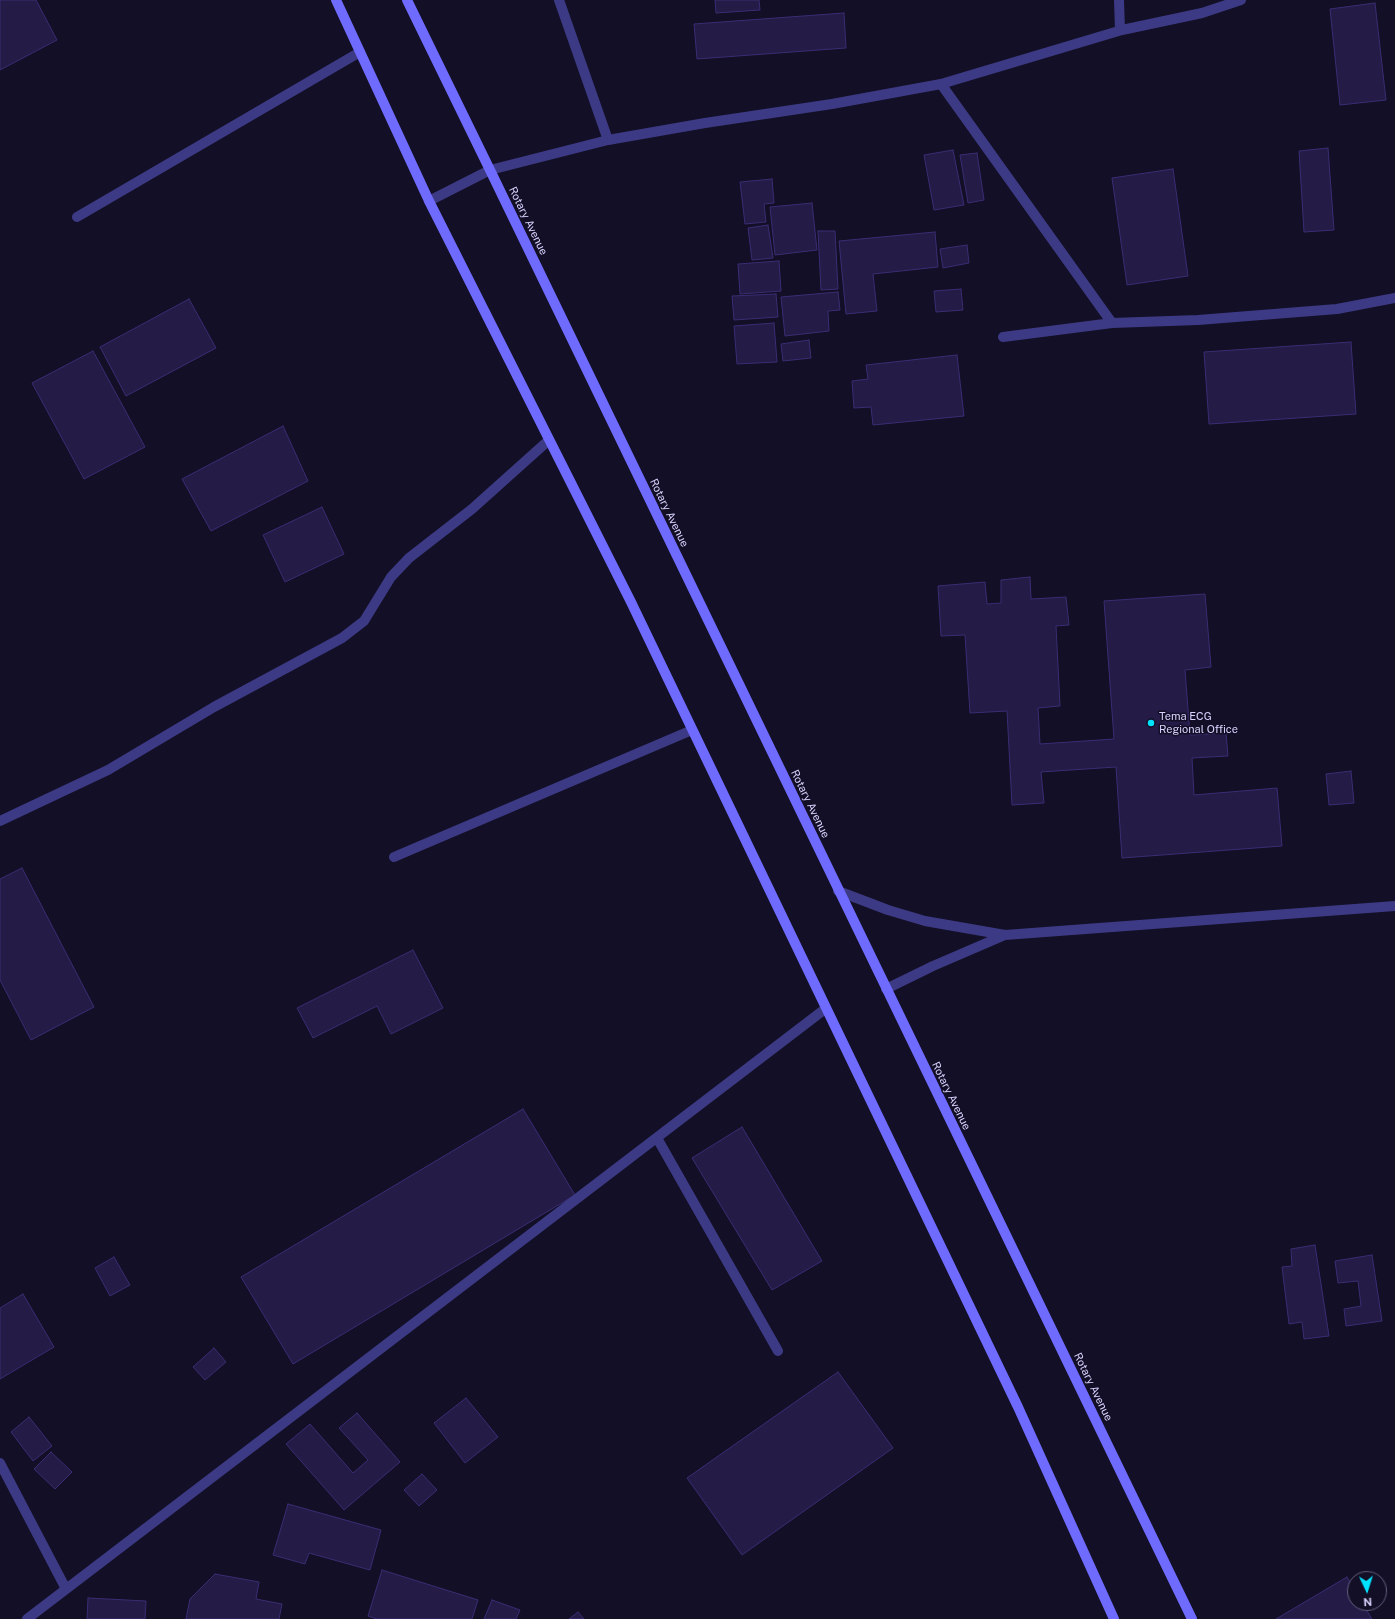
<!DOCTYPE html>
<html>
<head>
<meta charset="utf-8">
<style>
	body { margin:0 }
	#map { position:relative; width:1395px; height:1619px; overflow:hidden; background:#130f26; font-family:"Public Sans",sans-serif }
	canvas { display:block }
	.north { position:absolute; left:1347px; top:1571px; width:40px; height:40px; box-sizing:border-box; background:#130f26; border:1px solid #625e7d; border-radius:50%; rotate:176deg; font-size:11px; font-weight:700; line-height:16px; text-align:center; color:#d9d4ff }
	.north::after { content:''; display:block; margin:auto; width:14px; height:18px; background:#00e5ff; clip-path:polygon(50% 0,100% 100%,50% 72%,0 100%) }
</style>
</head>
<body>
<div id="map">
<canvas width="1395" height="1619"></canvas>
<div class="north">N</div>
</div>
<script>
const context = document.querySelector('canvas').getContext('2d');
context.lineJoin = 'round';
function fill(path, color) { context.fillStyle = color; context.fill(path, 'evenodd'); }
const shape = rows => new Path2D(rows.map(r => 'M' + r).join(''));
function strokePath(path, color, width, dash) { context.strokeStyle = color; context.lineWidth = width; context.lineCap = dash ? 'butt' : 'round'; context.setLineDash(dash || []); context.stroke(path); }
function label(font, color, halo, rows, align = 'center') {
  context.font = font + ' "Public Sans",sans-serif'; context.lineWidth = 3; context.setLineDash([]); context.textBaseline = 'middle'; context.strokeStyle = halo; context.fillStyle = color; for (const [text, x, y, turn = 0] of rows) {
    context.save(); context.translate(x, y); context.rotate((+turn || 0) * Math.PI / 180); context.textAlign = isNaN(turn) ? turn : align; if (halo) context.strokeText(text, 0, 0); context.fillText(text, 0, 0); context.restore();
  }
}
const building = shape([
	[0,0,36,0,57,40,0,70,0,0],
	[715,0,759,0,760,10,716,13,715,0],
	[1375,3,1386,100,1340,105,1330,9,1375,3],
	[844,13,846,48,697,59,694,24,844,13],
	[1328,148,1334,230,1304,232,1299,151,1328,148],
	[953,150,964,205,934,210,924,155,953,150],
	[977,153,984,200,968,203,960,155,977,153],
	[1173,169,1188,276,1127,285,1112,178,1173,169],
	[772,179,774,203,764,204,766,222,745,224,740,182,772,179],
	[812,203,817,250,775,255,770,207,812,203],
	[768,225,773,258,752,260,748,228,768,225],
	[818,231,835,231,838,289,821,290,818,231],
	[935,232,938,267,873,274,877,311,846,314,839,241,935,232],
	[967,245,969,263,943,268,940,249,967,245],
	[779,261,781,291,740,294,738,264,779,261],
	[961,289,963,310,936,312,934,291,961,289],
	[838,292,840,310,828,311,829,331,785,336,781,297,838,292],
	[776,294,778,317,734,320,732,296,776,294],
	[189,299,216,348,126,396,100,347,189,299],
	[774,323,777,362,737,364,734,326,774,323],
	[809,340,811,358,783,361,781,344,809,340],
	[1351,342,1356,414,1209,424,1204,352,1351,342],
	[93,351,145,447,84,479,32,383,93,351],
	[957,355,964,416,873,425,871,407,854,408,852,381,868,379,866,365,957,355],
	[283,426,308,481,211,531,182,479,283,426],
	[322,507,344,554,285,582,263,535,322,507],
	[1030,577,1031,599,1066,597,1069,625,1056,626,1060,706,1038,708,1040,744,1114,739,1104,601,1205,594,1211,667,1185,670,1190,735,1226,733,1228,756,1192,758,1194,795,1277,788,1282,846,1122,858,1116,767,1041,772,1044,803,1012,805,1007,711,970,713,965,635,941,636,938,586,985,582,987,604,1001,603,1001,580,1030,577],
	[1351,771,1354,803,1329,805,1326,774,1351,771],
	[22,868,94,1007,31,1040,0,980,0,879,22,868],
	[413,950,443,1008,391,1034,377,1006,313,1038,297,1008,413,950],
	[523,1109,575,1195,293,1364,241,1277,523,1109],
	[742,1127,822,1261,772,1290,692,1158,742,1127],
	[1315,1245,1329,1336,1304,1339,1302,1322,1289,1324,1282,1267,1292,1266,1291,1249,1315,1245],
	[1372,1255,1382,1321,1346,1326,1344,1309,1361,1306,1358,1281,1338,1283,1335,1261,1372,1255],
	[114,1257,130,1285,110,1296,95,1268,114,1257],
	[23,1294,54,1347,0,1379,0,1308,23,1294],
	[214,1348,226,1362,205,1380,193,1367,214,1348],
	[838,1372,893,1448,742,1555,687,1478,838,1372],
	[466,1398,498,1437,465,1463,434,1423,466,1398],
	[357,1413,400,1462,344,1510,286,1444,310,1424,353,1473,368,1460,339,1428,357,1413],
	[29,1417,52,1446,33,1461,11,1432,29,1417],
	[51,1452,72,1472,55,1489,34,1469,51,1452],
	[422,1474,437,1490,419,1506,404,1490,422,1474],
	[288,1504,381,1530,370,1570,309,1553,305,1564,273,1555,288,1504],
	[382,1570,478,1600,472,1619,377,1619,368,1616,382,1570],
	[215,1574,259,1582,256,1599,282,1604,279,1619,186,1619,190,1599,215,1574],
	[1347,1577,1355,1591,1355,1603,1362,1603,1372,1619,1276,1619,1347,1577],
	[88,1598,146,1601,145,1619,87,1619,88,1598],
	[492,1600,520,1610,516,1619,484,1619,492,1600],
	[578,1612,584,1619,569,1619,578,1612]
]);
fill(building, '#241b47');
strokePath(building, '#3b2d73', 1);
strokePath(shape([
	[559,0,608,140],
	[1119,0,1120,30],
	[394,857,692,730],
	[657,1138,778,1351]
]), '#3d3a85', 10);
strokePath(shape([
	[941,84,1112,323],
	[429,201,490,170,608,140,705,123,832,104,941,84,1122,30,1202,13,1241,0],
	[77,217,360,52],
	[1003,337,1112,323,1198,320,1337,309,1395,298],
	[0,821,108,770,214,707,342,638,364,621,391,577,409,558,472,509,549,440],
	[838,891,888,910,925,921,1005,935,1395,906],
	[886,989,933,966,1005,935],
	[0,1463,66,1589],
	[27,1619,825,1009]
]), '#3d3a85', 10);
strokePath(shape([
	[336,0,429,201,631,602,1018,1407,1114,1619],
	[407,0,490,170,1192,1619]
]), '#6f6bff', 10);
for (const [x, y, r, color] of [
	[1151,723,4,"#00e5ff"]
]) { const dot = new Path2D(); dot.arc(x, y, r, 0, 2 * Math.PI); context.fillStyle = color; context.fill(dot); strokePath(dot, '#130f26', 1.5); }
label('11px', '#d9d4ff', '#130f26', [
	["Rotary Avenue",528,221,64],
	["Rotary Avenue",669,513,64],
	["Rotary Avenue",810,804,64],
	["Rotary Avenue",951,1096,64],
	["Rotary Avenue",1093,1387,64]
]);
label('11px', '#d9d4ff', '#130f26', [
	["Tema ECG",1159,717],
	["Regional Office",1159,730]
], 'left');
</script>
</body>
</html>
